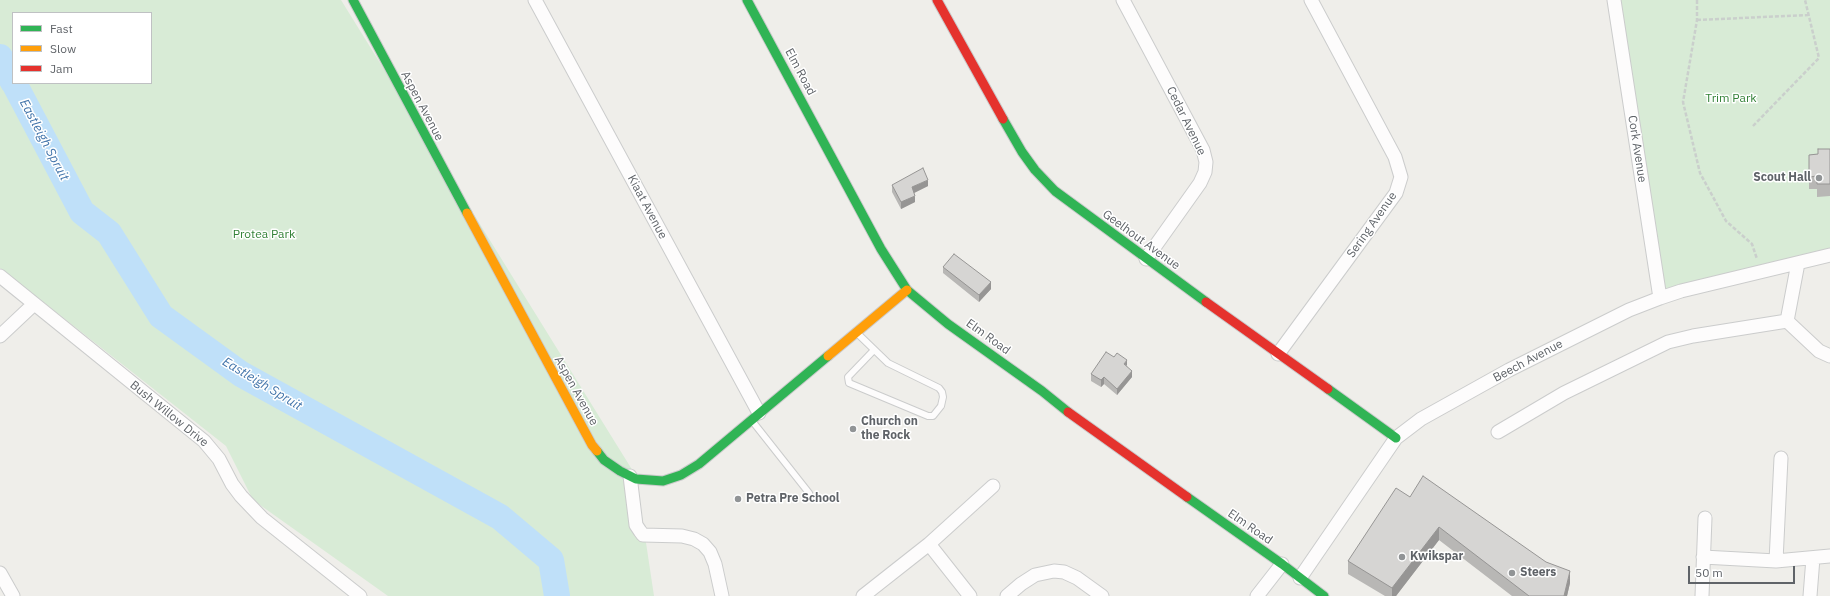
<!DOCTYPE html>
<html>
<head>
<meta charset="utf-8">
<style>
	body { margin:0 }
	#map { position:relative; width:1830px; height:596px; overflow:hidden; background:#efeeea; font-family:"IBM Plex Sans",sans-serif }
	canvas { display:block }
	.legend { position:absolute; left:12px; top:12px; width:140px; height:72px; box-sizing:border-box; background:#fff; border:1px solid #bfc1c3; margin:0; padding:5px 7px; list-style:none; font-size:12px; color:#5f6368 }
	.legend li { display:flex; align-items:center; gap:8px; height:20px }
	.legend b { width:20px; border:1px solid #bfc1c3 }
	.scale { position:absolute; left:1688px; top:566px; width:107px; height:18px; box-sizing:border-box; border:2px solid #5f6368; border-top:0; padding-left:5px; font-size:12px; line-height:14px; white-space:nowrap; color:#5f6368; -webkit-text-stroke:3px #fff; paint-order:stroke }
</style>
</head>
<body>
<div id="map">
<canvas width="1830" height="596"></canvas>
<ul class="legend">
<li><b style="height:5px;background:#30b455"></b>Fast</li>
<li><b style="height:5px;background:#ff9f0a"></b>Slow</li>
<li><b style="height:5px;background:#e5322d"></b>Jam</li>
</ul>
<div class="scale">50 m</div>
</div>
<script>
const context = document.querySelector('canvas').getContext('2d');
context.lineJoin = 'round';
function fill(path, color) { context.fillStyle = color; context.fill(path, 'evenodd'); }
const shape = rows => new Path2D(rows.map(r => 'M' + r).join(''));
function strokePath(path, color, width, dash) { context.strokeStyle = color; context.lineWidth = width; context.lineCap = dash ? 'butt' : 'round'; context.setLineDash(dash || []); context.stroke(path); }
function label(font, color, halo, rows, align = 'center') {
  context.font = font + ' "IBM Plex Sans",sans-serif'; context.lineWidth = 3; context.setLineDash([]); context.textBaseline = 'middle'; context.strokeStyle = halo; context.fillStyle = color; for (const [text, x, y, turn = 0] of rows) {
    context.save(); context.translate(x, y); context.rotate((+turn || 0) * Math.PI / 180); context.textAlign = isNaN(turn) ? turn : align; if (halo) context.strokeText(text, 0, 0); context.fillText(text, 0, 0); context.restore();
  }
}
fill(shape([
	[0,0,341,0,636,476,654,596,388,596,253,500,226,446,0,268],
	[13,13,151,13,151,83,13,83],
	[1614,0,1830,0,1830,250,1663,298]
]), '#d8ebd6');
strokePath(shape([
	[0,57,13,82],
	[14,83,82,212,109,233,161,316,241,374,500,517,551,560,557,596]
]), '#bfe0f9', 26);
const lane = shape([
	[858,334,888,363,939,388,942,392,943,397,941,406,933,416,928,416,849,383,848,377,874,350],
	[753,422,809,493]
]);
const street = shape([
	[535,0,759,413],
	[1123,0,1203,150,1206,162,1205,172,1200,183,1146,259],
	[1614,0,1660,298],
	[0,276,204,441,219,459,232,484,241,496,262,518,360,596],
	[1787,321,1819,351,1830,356],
	[0,336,34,304],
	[1278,354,1396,193,1401,177,1395,157,1311,0],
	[1498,432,1564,393,1668,342,1693,336,1787,321,1798,263],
	[630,476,636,525,640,531,643,535,682,536,694,539,703,544,710,552,715,564,722,596],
	[1703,557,1776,561,1830,556],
	[1776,561,1781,458],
	[0,573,13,596],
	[1300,578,1396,438,1421,419,1509,370,1629,310,1660,298,1681,291,1830,255],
	[863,596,929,544],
	[970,596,929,544,993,486],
	[1007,596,1021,584,1035,575,1054,571,1064,572,1077,578,1102,596],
	[1257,596,1282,564],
	[1702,596,1705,518],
	[1810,596,1813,558]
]);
const fast = shape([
	[353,0,467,213],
	[747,0,881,249,907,290,948,324,1042,391,1068,412],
	[1003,119,1022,152,1035,170,1055,191,1206,302],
	[1328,389,1396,438],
	[597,451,604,460,620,471,636,479,663,481,681,475,699,464,828,356],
	[1187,497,1282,564,1324,596]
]);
const slow = shape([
	[467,213,592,445,597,451],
	[828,356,907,290]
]);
const jam = shape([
	[937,0,1003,119],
	[1206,302,1328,389],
	[1068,412,1187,497]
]);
strokePath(lane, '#cbcccc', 8);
strokePath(street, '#cbcccc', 15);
strokePath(fast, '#cacacb', 11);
strokePath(slow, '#cacacb', 11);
strokePath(jam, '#cacacb', 11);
strokePath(shape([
	[1697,0,1697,20,1683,102,1700,173,1726,221,1752,244,1757,259],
	[1697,20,1808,15],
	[1753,126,1819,58,1805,0]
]), '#cacfcc', 2.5, [4, 2]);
strokePath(lane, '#fdfcfc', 6);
strokePath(street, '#fdfcfc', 13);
strokePath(fast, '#30b455', 9);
strokePath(slow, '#ff9f0a', 9);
strokePath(jam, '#e5322d', 9);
fill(shape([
	[1830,149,1830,196,1817,197,1817,189,1809,189,1809,155,1818,154],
	[892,185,928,186,914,193,915,202,901,209,892,192],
	[943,267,991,289,979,302,943,273],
	[1127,366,1132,377,1117,395,1104,384,1101,387,1091,381,1091,374],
	[1410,497,1570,583,1567,596,1512,596,1439,540,1396,596,1385,596,1348,574,1348,561]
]), '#b8b7b5');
fill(shape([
	[928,180,928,186,912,194,912,187],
	[915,196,915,202,901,209,901,202],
	[991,282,991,289,979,302,979,295],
	[1127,360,1127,366,1124,364],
	[1132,371,1132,377,1117,395,1117,389],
	[1104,377,1104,384,1101,387,1101,380],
	[1439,527,1439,540,1396,596,1392,596,1392,588],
	[1570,571,1570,583,1567,596,1564,596]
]), '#969594');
const building = shape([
	[1818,149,1830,149,1830,184,1817,184,1817,176,1809,177,1809,155,1818,154,1818,149],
	[923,168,928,180,912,187,915,196,901,202,892,185,923,168],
	[954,254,991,282,979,295,943,267,954,254],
	[1106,352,1114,357,1117,353,1127,360,1124,364,1132,371,1117,389,1104,377,1101,380,1091,374,1106,352],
	[1423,476,1546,562,1570,571,1564,596,1529,596,1439,527,1392,588,1348,561,1396,488,1410,497,1423,476]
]);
fill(building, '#d6d5d3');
strokePath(building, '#969594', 1);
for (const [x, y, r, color] of [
	[1819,178,4,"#919496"],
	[853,429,4,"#919496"],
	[738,499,4,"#919496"],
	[1402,557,4,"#919496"],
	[1512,573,4,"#919496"]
]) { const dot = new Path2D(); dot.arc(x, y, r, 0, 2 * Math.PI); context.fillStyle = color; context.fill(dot); strokePath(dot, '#fff', 1.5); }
label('12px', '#5f6368', '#fff', [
	["Elm Road",800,72,62],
	["Aspen Avenue",422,106,62],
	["Cedar Avenue",1186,121,64],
	["Cork Avenue",1637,149,81],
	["Kiaat Avenue",647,207,62],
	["Sering Avenue",1372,225,-55],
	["Geelhout Avenue",1141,240,36],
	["Elm Road",988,337,36],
	["Beech Avenue",1528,361,-28],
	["Aspen Avenue",576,391,61],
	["Bush Willow Drive",169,414,39],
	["Elm Road",1250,527,35]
]);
label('12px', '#348238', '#fff', [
	["Trim Park",1731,99],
	["Protea Park",264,235]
]);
label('bold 12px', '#5f6368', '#fff', [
	["Scout Hall",1811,178,"right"],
	["Church on",861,422],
	["the Rock",861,436],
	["Petra Pre School",746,499],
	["Kwikspar",1410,557],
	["Steers",1520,573]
], 'left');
label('italic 13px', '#4174aa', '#fff', [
	["Eastleigh Spruit",44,140,62],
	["Eastleigh Spruit",262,384,31]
]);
</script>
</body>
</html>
